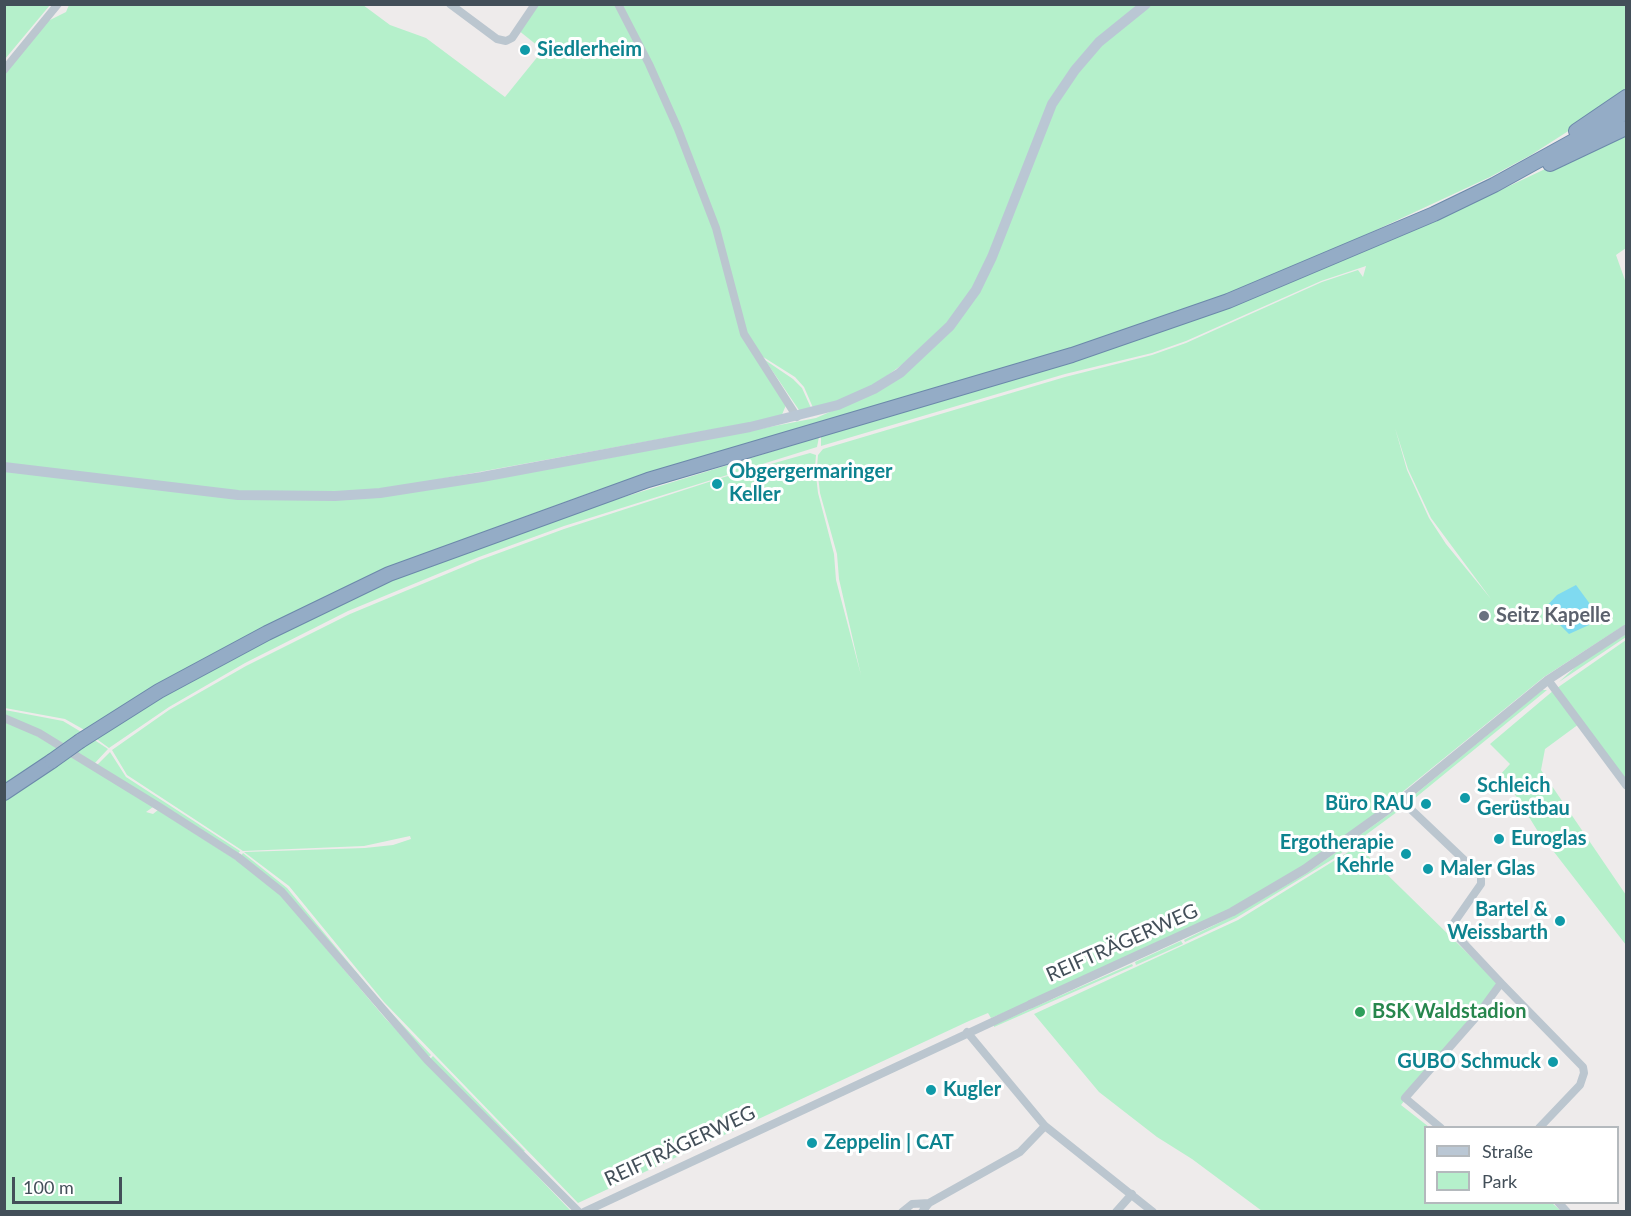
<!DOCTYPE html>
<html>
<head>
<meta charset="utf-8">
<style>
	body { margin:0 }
	#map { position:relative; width:1631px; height:1216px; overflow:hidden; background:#eeebeb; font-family:Lato,sans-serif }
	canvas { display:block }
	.frame { position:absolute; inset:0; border:6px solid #434f59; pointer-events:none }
	.legend { position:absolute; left:1424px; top:1126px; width:195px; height:78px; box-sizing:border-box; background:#fff; border:2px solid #b4b9bd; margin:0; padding:8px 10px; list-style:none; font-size:18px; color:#434f59 }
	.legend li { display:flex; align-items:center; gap:12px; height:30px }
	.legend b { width:30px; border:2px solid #b4b9bd }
	.scale { position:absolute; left:12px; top:1177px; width:110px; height:27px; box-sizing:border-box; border:3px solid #434f59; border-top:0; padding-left:8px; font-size:18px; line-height:21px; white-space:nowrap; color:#434f59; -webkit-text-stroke:4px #fff; paint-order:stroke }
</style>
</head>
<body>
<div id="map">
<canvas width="1631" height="1216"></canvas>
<div class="frame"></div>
<ul class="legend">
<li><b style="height:8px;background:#bac7d4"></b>Straße</li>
<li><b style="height:16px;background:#b5f0cb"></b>Park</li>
</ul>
<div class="scale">100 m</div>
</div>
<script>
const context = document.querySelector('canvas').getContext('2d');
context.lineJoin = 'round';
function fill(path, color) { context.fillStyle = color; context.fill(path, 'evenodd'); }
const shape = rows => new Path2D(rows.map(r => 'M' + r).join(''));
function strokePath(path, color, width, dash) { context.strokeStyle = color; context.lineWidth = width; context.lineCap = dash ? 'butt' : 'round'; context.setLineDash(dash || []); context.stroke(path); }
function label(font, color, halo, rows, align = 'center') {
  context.font = font + ' Lato,sans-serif'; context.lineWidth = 6; context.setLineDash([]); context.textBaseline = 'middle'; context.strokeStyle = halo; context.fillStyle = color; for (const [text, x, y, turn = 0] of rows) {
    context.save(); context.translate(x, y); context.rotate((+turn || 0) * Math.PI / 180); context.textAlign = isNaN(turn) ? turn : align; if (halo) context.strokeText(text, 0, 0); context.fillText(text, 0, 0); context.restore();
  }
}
fill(shape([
	[5,4,50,5,5,59,4,5],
	[69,5,363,5,390,25,426,38,505,97,543,50,518,30,535,5,1626,5,1626,94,1531,155,1490,177,1301,265,1223,296,1071,349,598,490,434,550,264,627,157,687,88,732,65,719,5,708,5,470,238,499,299,500,380,496,588,462,816,418,875,392,902,376,951,330,948,324,923,349,872,387,814,410,804,387,795,377,760,355,757,357,786,405,781,417,380,490,271,494,143,482,5,464,5,74,48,21,66,12],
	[1626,131,1626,248,1616,255,1626,283,1626,624,1544,677,1379,811,1303,866,1230,909,1025,1004,991,1018,988,1013,969,1021,578,1203,384,1002,289,886,244,852,365,848,393,845,411,839,410,836,364,846,243,851,127,775,112,750,169,710,246,666,350,614,480,560,564,529,721,478,810,453,816,455,815,467,818,493,834,554,836,580,861,675,839,579,837,554,820,493,817,467,818,455,823,449,1065,377,1152,355,1186,343,1322,282,1358,270,1363,277,1366,266,1321,281,1186,341,1152,353,1065,374,821,446,821,436,1075,360,1231,306,1439,219],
	[1395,428,1408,469,1431,518,1491,599,1446,544,1429,518,1407,470],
	[765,360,793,379,802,388,811,408,801,413],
	[819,437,817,447,564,526,479,557,348,611,245,663,169,707,109,748,94,737,161,696,269,639,390,581,585,509],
	[1626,634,1626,637,1559,682,1581,662],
	[1626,640,1626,781,1557,688],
	[1542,690,1547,690,1409,803,1407,801],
	[1554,690,1579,724,1545,749,1541,770,1626,895,1626,945,1537,830,1516,796,1499,776,1510,764,1490,744],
	[5,710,63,721,83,733,63,746,40,730,5,716],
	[4,721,23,728,59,749,4,786],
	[93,739,108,749,94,764,75,751],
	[110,752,126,777,240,851,238,854,97,765],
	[69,754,153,807,146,812,153,814,158,810,241,863,280,894,385,1018,570,1210,5,1211,4,800],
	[1399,807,1401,809,1333,859,1236,918,1185,942,1184,940,1235,915,1307,873],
	[1358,846,1498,983,1401,1105,1429,1127,1426,1128,1426,1202,1552,1203,1561,1211,1262,1211,1192,1159,1157,1137,1099,1092,1034,1014,1238,920],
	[243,853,287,888,382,1003,431,1055,429,1057,381,1006,303,911,284,890,241,856],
	[1181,941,1183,944,1136,965,1135,962],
	[1132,964,1133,966,994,1027,994,1025],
	[433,1056,525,1151,521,1153,430,1059]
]), '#b5f0cb');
fill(shape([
	[1576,585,1590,604,1594,614,1589,625,1569,634,1544,609,1557,595]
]), '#7fdaf0');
const trunk = shape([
	[1576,131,1626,97],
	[1550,164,1626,128],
	[80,741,159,691,267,633,389,574,648,480,1072,355,1228,301,1434,214,1494,185,1626,112],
	[4,793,52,761]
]);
strokePath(trunk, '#6b89aa', 16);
strokePath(shape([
	[450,4,497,39,506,41,512,38,535,4],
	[618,4,649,64,678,129,716,228,744,334,797,417],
	[4,70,58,4],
	[1548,680,1626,785],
	[4,718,39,733,158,806,238,857,282,892,427,1060,579,1212],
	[1401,800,1481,876,1481,884,1451,927,1456,935,1501,983],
	[967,1032,1045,1126,1153,1212],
	[1441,1128,1405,1098,1477,1016,1501,983,1583,1067,1584,1073,1580,1085,1539,1128],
	[1558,1202,1567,1212],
	[584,1212,1031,1004],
	[902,1212,912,1204,929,1203],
	[922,1212,929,1203,1020,1152,1045,1126],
	[1116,1212,1132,1194]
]), '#bbc6cf', 8);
strokePath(shape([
	[1031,1004,1232,912,1305,869,1401,800,1548,680,1626,629]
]), '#bbc6cf', 9);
strokePath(shape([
	[4,467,238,495,335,496,380,493,482,477,750,427,838,405,874,389,900,373,950,326,976,290,992,257,1052,104,1075,70,1099,42,1146,4]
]), '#bac7d4', 10);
strokePath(trunk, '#94acc6', 14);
const trunkBridge = shape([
	[52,761,80,741]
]);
strokePath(trunkBridge, '#6b89aa', 16, []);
strokePath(trunkBridge, '#94acc6', 14);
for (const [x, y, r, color] of [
	[525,50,6,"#0f9aa8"],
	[717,484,6,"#0f9aa8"],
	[1484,616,6,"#6b7280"],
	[1465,798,6,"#0f9aa8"],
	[1426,804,6,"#0f9aa8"],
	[1499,839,6,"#0f9aa8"],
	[1406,854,6,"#0f9aa8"],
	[1428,869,6,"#0f9aa8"],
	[1560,921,6,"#0f9aa8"],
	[1360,1012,6,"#2e9e5b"],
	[1553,1062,6,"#0f9aa8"],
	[931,1090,6,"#0f9aa8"],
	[812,1143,6,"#0f9aa8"]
]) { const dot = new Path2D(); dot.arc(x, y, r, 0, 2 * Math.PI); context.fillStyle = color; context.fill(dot); strokePath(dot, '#fff', 2); }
label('bold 20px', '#0d838f', '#fff', [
	["Siedlerheim",537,50],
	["Obgergermaringer",729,472],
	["Keller",729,495],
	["Schleich",1477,786],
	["Gerüstbau",1477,809],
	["Büro RAU",1414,804,"right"],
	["Euroglas",1511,839],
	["Ergotherapie",1394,843,"right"],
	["Kehrle",1394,866,"right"],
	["Maler Glas",1440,869],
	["Bartel &",1548,910,"right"],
	["Weissbarth",1548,933,"right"],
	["GUBO Schmuck",1541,1062,"right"],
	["Kugler",943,1090],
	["Zeppelin | CAT",824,1143]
], 'left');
label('bold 20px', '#5b616d', '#fff', [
	["Seitz Kapelle",1496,616]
], 'left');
label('20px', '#434f59', '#fff', [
	["REIFTRÄGERWEG",1122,943,-24],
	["REIFTRÄGERWEG",680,1146,-25]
]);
label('bold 20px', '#27864d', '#fff', [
	["BSK Waldstadion",1372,1012]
], 'left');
</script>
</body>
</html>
